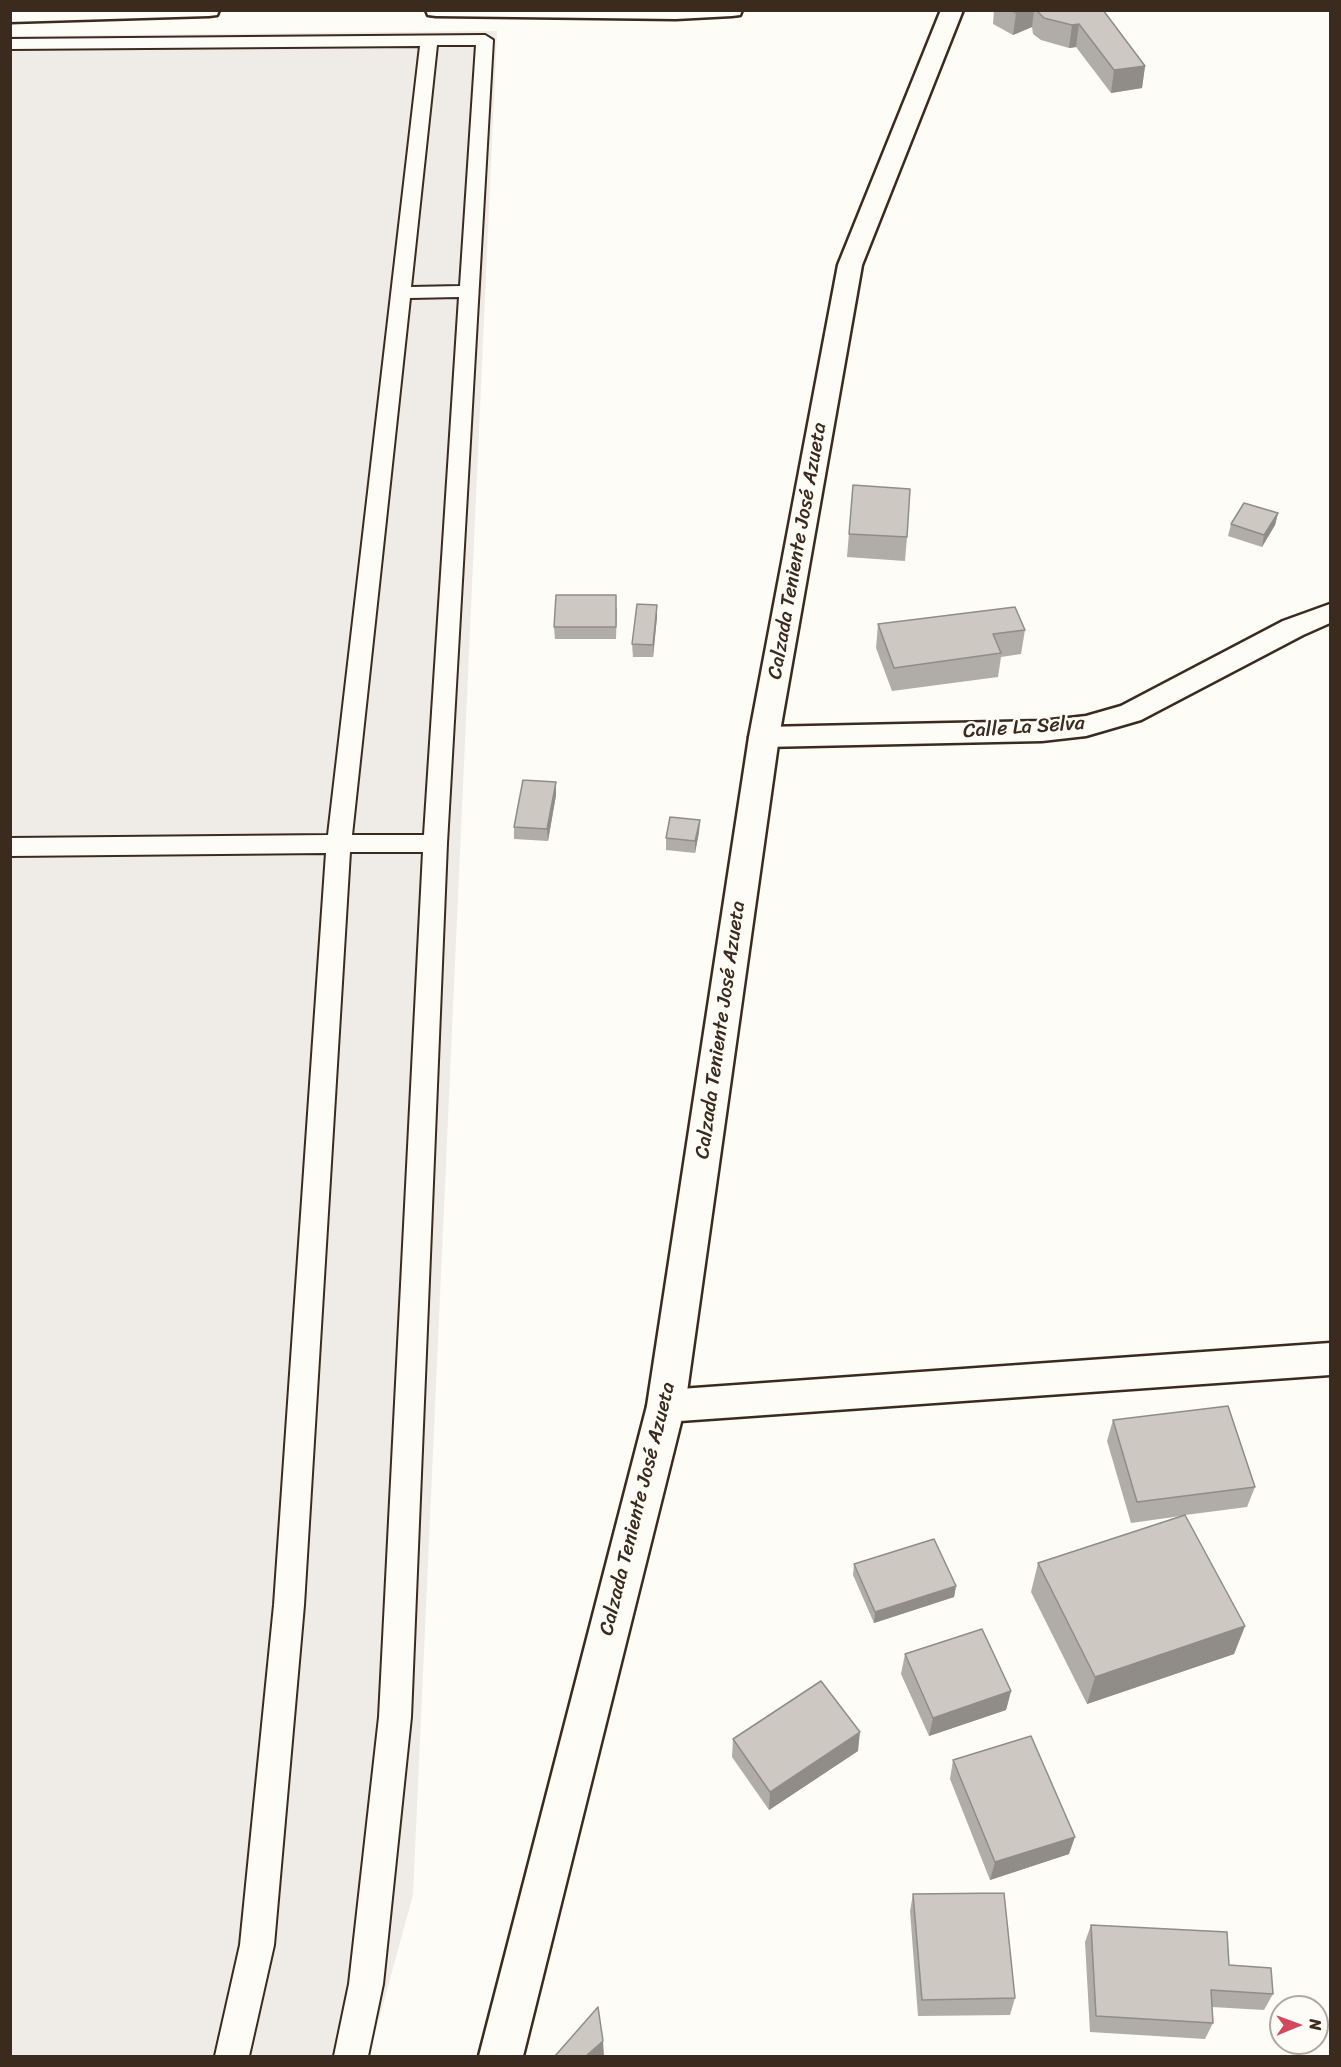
<!DOCTYPE html>
<html>
<head>
<meta charset="utf-8">
<style>
	body { margin:0 }
	#map { position:relative; width:1341px; height:2067px; overflow:hidden; background:#fdfcf7; font-family:Sriracha,sans-serif }
	canvas { display:block }
	.frame { position:absolute; inset:0; border:12px solid #3b2a1e; pointer-events:none }
	.north { position:absolute; left:1269px; top:1995px; width:60px; height:60px; box-sizing:border-box; background:#fdfcf7; border:2px solid #afa8a0; border-radius:50%; rotate:89deg; font-size:16px; font-weight:700; line-height:24px; text-align:center; color:#3b2a1e }
	.north::after { content:''; display:block; margin:auto; width:21px; height:27px; background:#d1495b; clip-path:polygon(50% 0,100% 100%,50% 72%,0 100%) }
</style>
</head>
<body>
<div id="map">
<canvas width="1341" height="2067"></canvas>
<div class="frame"></div>
<div class="north">N</div>
</div>
<script>
const context = document.querySelector('canvas').getContext('2d');
context.lineJoin = 'round';
function fill(path, color) { context.fillStyle = color; context.fill(path, 'evenodd'); }
const shape = rows => new Path2D(rows.map(r => 'M' + r).join(''));
function strokePath(path, color, width, dash) { context.strokeStyle = color; context.lineWidth = width; context.lineCap = dash ? 'butt' : 'round'; context.setLineDash(dash || []); context.stroke(path); }
function label(font, color, halo, rows, align = 'center') {
  context.font = font + ' Sriracha,sans-serif'; context.lineWidth = 5; context.setLineDash([]); context.textBaseline = 'middle'; context.strokeStyle = halo; context.fillStyle = color; for (const [text, x, y, turn = 0] of rows) {
    context.save(); context.translate(x, y); context.rotate((+turn || 0) * Math.PI / 180); context.textAlign = isNaN(turn) ? turn : align; if (halo) context.strokeText(text, 0, 0); context.fillText(text, 0, 0); context.restore();
  }
}
fill(shape([
	[497,31,413,1895,369,2056,11,2056,10,36]
]), '#efece7');
const lane = shape([
	[485,35,493,40,447,843,411,1717,383,1984,368,2056,334,2056,349,1984,379,1717,423,852,350,852,304,1605,274,1945,249,2056,215,2056,240,1945,274,1605,326,853,10,856,10,838,328,835,420,46,10,49,10,39,485,35],
	[437,45,476,45,460,286,411,287,437,45],
	[459,297,424,835,352,835,410,298,459,297]
]);
const street = shape([
	[10,10,219,10,217,15,209,16,10,22,10,10],
	[426,10,742,10,740,15,732,16,676,19,436,16,428,15,426,10],
	[1330,604,1330,623,1303,635,1141,720,1086,736,1042,741,764,747,754,744,749,737,754,730,764,727,1042,721,1086,716,1121,706,1283,621,1330,604],
	[1330,1343,1330,1375,666,1422,653,1417,647,1406,653,1395,666,1390,1330,1343]
]);
const secondary = shape([
	[941,10,963,10,862,265,779,737,685,1406,523,2056,479,2056,647,1406,749,737,838,265,941,10]
]);
strokePath(lane, '#3b2a1e', 4);
strokePath(street, '#3b2a1e', 5);
strokePath(secondary, '#3b2a1e', 5);
fill(lane, '#fdfcf7');
fill(street, '#fdfcf7');
fill(secondary, '#fdfcf7');
fill(shape([
	[994,10,1103,10,1145,66,1142,88,1111,93,1076,47,1069,48,1041,40,1033,34,1032,27,1013,35,993,24],
	[853,485,907,537,905,561,847,557],
	[1278,513,1275,525,1262,547,1228,536,1231,524],
	[657,605,657,617,653,657,633,657,632,644],
	[617,608,616,639,555,639,554,627],
	[878,624,1025,630,1021,654,1001,657,998,677,892,691,876,648],
	[556,795,548,841,514,839,514,827],
	[700,820,699,832,695,853,666,850,666,838],
	[1113,1420,1255,1487,1247,1507,1185,1515,1245,1626,1234,1654,1087,1704,1031,1592,1038,1563,1181,1516,1131,1523,1107,1441],
	[854,1564,956,1586,954,1597,874,1623,853,1575],
	[905,1654,1011,1691,1006,1710,929,1736,901,1674],
	[733,1739,858,1751,769,1810,732,1757],
	[953,1760,1069,1854,990,1880,950,1779],
	[913,1894,1015,1998,1010,2015,918,2016,910,1911],
	[1091,1925,1229,1965,1273,1994,1264,2010,1212,2007,1213,2023,1205,2039,1090,2032,1085,1942]
]), '#b0aca7');
fill(shape([
	[1022,10,1034,10,1032,27,1013,35,1016,13],
	[1079,24,1076,47,1069,48,1072,25],
	[1145,66,1142,88,1111,93,1114,70],
	[1278,513,1275,525,1262,547,1264,535],
	[657,605,657,617,653,657,653,645],
	[556,782,556,795,548,841,547,829],
	[700,820,699,832,695,853,695,841],
	[956,1586,954,1597,874,1623,875,1612],
	[1245,1626,1234,1654,1087,1704,1095,1677],
	[1011,1691,1006,1710,929,1736,933,1718],
	[860,1732,858,1751,769,1810,770,1792],
	[1075,1837,1069,1854,990,1880,995,1862],
	[603,2041,604,2056,586,2056]
]), '#908c88');
const building = shape([
	[1011,10,1022,10,1016,13,1011,10],
	[1036,10,1103,10,1145,66,1114,70,1079,24,1072,25,1044,18,1036,10],
	[853,485,910,489,907,537,849,534,853,485],
	[1244,503,1278,513,1264,535,1231,524,1244,503],
	[556,595,616,595,616,627,554,627,556,595],
	[637,604,657,605,653,645,632,644,637,604],
	[1015,607,1025,630,993,634,1001,653,894,668,878,624,1015,607],
	[523,780,556,782,547,829,514,827,523,780],
	[670,817,700,820,695,841,666,838,670,817],
	[1228,1406,1255,1487,1137,1502,1113,1420,1228,1406],
	[1185,1515,1245,1626,1095,1677,1038,1563,1185,1515],
	[934,1539,956,1586,875,1612,854,1564,934,1539],
	[982,1629,1011,1691,933,1718,905,1654,982,1629],
	[821,1681,860,1732,770,1792,733,1739,821,1681],
	[1031,1736,1075,1837,995,1862,953,1760,1031,1736],
	[1004,1893,1015,1998,922,2000,913,1894,1004,1893],
	[1091,1925,1227,1932,1229,1965,1271,1968,1273,1994,1211,1990,1213,2023,1096,2016,1091,1925],
	[598,2007,603,2041,586,2056,555,2056,598,2007]
]);
fill(building, '#cdc8c2');
strokePath(building, '#908c88', 1.5);
label('20px', '#3b2a1e', '#fdfcf7', [
	["Calzada Teniente José Azueta",798,551,-80],
	["Calle La Selva",1024,728,-4],
	["Calzada Teniente José Azueta",721,1030,-82],
	["Calzada Teniente José Azueta",638,1509,-76]
]);
</script>
</body>
</html>
